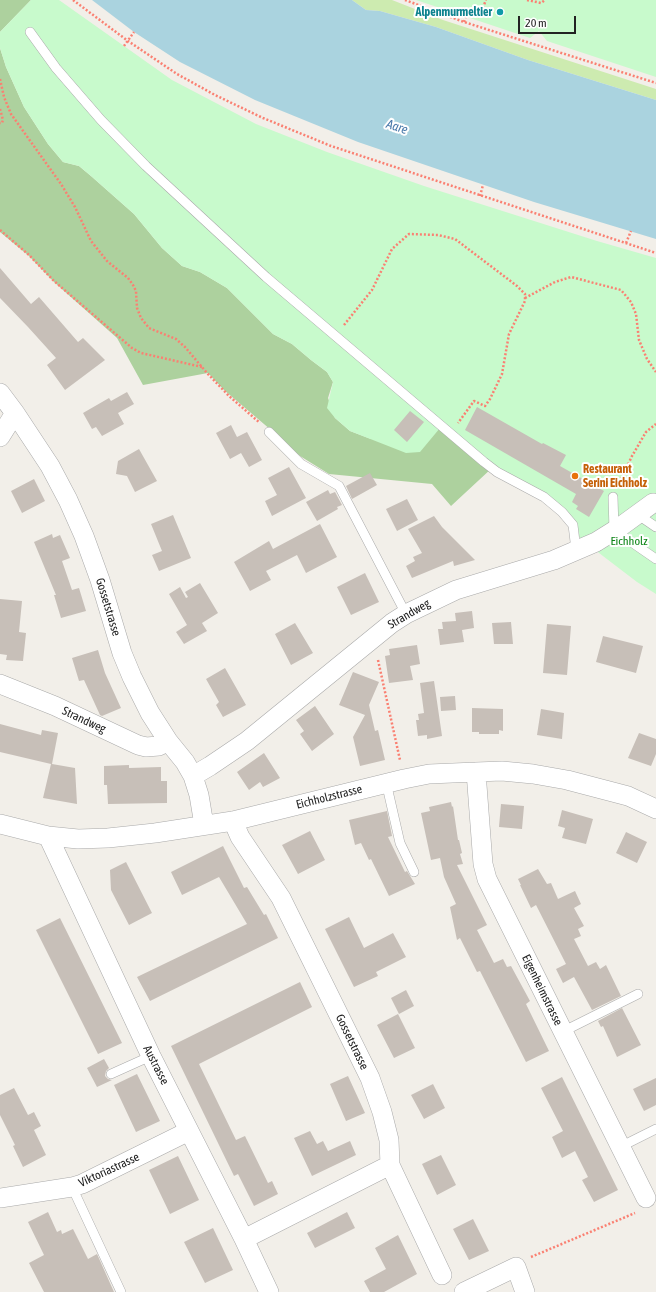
<!DOCTYPE html>
<html>
<head>
<meta charset="utf-8">
<style>
	body { margin:0 }
	#map { position:relative; width:656px; height:1292px; overflow:hidden; background:#f2efe9; font-family:"Asap Condensed",sans-serif }
	canvas { display:block }
	.scale { position:absolute; left:518px; top:16px; width:58px; height:18px; box-sizing:border-box; border:2px solid #222; border-top:0; padding-left:5px; font-size:12px; line-height:14px; white-space:nowrap; color:#222; -webkit-text-stroke:3px #fff; paint-order:stroke }
</style>
</head>
<body>
<div id="map">
<canvas width="656" height="1292"></canvas>
<div class="scale">20 m</div>
</div>
<script>
const context = document.querySelector('canvas').getContext('2d');
context.lineJoin = 'round';
function fill(path, color) { context.fillStyle = color; context.fill(path, 'evenodd'); }
const shape = rows => new Path2D(rows.map(r => 'M' + r).join(''));
function strokePath(path, color, width, dash) { context.strokeStyle = color; context.lineWidth = width; context.lineCap = dash ? 'butt' : 'round'; context.setLineDash(dash || []); context.stroke(path); }
function label(font, color, halo, rows, align = 'center') {
  context.font = font + ' "Asap Condensed",sans-serif'; context.lineWidth = 4; context.setLineDash([]); context.textBaseline = 'middle'; context.strokeStyle = halo; context.fillStyle = color; for (const [text, x, y, turn = 0] of rows) {
    context.save(); context.translate(x, y); context.rotate((+turn || 0) * Math.PI / 180); context.textAlign = isNaN(turn) ? turn : align; if (halo) context.strokeText(text, 0, 0); context.fillText(text, 0, 0); context.restore();
  }
}
fill(shape([
	[352,0,392,0,443,20,656,89,656,100,528,60,436,27,380,11,366,10]
]), '#cdebb0');
fill(shape([
	[0,0,31,0,0,32],
	[0,48,6,67,24,107,48,144,63,162,79,166,91,176,134,214,162,248,182,266,200,272,227,288,273,334,292,344,311,360,327,372,333,382,328,398,335,418,350,431,371,439,441,428,492,468,451,506,432,484,329,474,292,451,271,430,224,390,208,373,143,385,117,338,54,282,29,256,0,232]
]), '#add19e');
fill(shape([
	[31,0,59,0,172,80,256,124,327,152,424,186,597,241,656,258,656,594,637,582,582,540,556,510,440,428,420,452,406,453,350,431,335,418,327,408,333,382,327,372,311,360,292,344,273,334,227,288,200,272,182,266,162,248,134,214,91,176,79,166,63,162,48,144,24,107,6,67,0,48,0,32],
	[416,0,656,0,656,77,547,41,539,31,530,38]
]), '#c8facc');
fill(shape([
	[92,0,352,0,366,10,380,11,436,27,528,60,656,100,656,239,534,202,358,142,255,100,180,62,134,32]
]), '#aad3df');
fill(shape([
	[0,268,31,304,39,297,78,342,83,338,105,360,65,390,47,365,56,358,28,327,0,298],
	[127,392,134,404,118,413,124,424,102,436,96,427,92,429,83,413,109,398,111,401],
	[477,407,542,444,543,443,566,455,560,466,604,491,589,517,576,509,578,506,572,502,576,494,465,430],
	[410,411,424,422,407,442,394,430],
	[231,425,237,437,247,432,262,460,249,467,241,453,230,459,216,433],
	[139,449,157,481,135,492,127,476,116,474,118,461],
	[289,467,306,498,272,516,265,501,277,495,268,478],
	[370,473,377,485,352,499,346,486],
	[34,479,45,501,22,513,11,491],
	[328,490,330,494,335,492,342,505,337,507,338,509,317,521,306,502],
	[407,499,418,520,397,531,386,509],
	[173,515,191,558,159,571,152,555,162,551,151,524],
	[434,516,442,527,475,560,454,566,453,561,412,578,406,566,415,561,413,557,422,553,408,529],
	[320,524,337,557,306,573,297,555,266,571,271,580,250,591,234,562,269,541,273,549],
	[52,534,53,538,60,535,70,558,62,561,72,590,79,588,86,611,61,618,54,595,56,595,34,542],
	[365,573,379,602,351,615,337,587],
	[200,583,218,613,202,623,207,631,184,644,176,632,187,625,169,594,180,587,186,598,188,597,185,592],
	[0,599,22,601,19,632,26,633,23,661,6,660,7,655,0,654],
	[472,611,474,628,462,630,464,642,440,645,438,629,443,629,442,622,456,621,455,613],
	[511,622,513,644,494,644,492,623],
	[295,623,313,653,291,665,275,634],
	[547,624,571,626,567,675,543,673],
	[603,636,643,646,636,673,596,662],
	[417,645,420,664,410,666,413,680,389,683,385,656,390,655,389,649],
	[98,650,105,673,121,708,102,716,100,715,84,680,79,681,72,658],
	[225,668,246,705,223,717,216,705,219,702,206,679],
	[353,672,379,682,369,705,375,731,378,730,385,760,360,766,353,737,365,715,339,705],
	[434,681,442,736,427,739,427,735,418,736,416,720,419,720,418,714,424,713,420,683],
	[455,696,456,710,441,711,440,697],
	[315,706,334,734,312,751,300,734,304,731,296,720],
	[472,708,503,709,503,731,499,730,499,734,479,734,479,732,472,732],
	[541,709,564,713,562,739,537,735],
	[0,724,41,735,42,730,58,733,52,764,75,768,77,804,43,798,51,764,0,752],
	[639,733,656,739,656,754,651,766,628,758],
	[264,753,280,778,263,787,260,782,249,790,237,772],
	[129,765,129,768,161,767,161,781,167,781,167,803,108,804,107,785,104,785,104,766],
	[451,802,452,807,453,806,458,840,459,840,462,853,460,854,463,864,457,865,487,925,477,930,494,963,503,959,507,967,511,966,530,1001,526,1004,549,1051,526,1062,480,971,477,972,460,938,457,940,450,907,456,904,444,877,440,858,431,860,421,813,430,811,429,807],
	[501,804,524,806,522,829,499,827],
	[562,810,593,819,586,844,562,838,565,828,558,826],
	[387,811,392,836,388,837,405,872,407,871,415,884,389,896,371,859,369,860,361,843,355,845,349,820],
	[310,831,325,860,298,874,282,845],
	[626,832,647,842,637,863,616,853],
	[223,846,244,888,247,887,264,915,266,914,278,938,150,1001,137,977,247,924,219,877,182,895,171,872],
	[126,862,152,913,129,925,111,890,110,870],
	[538,869,547,884,551,883,558,899,575,891,581,904,574,908,584,926,578,929,581,936,574,939,588,966,596,962,600,969,606,965,621,996,592,1010,574,977,563,983,556,969,566,964,536,905,531,908,520,885,521,885,518,879],
	[349,917,364,948,393,933,406,957,376,972,378,976,354,987,325,929],
	[60,918,122,1043,98,1054,36,930],
	[300,982,312,1007,199,1064,236,1140,245,1136,268,1183,272,1181,278,1194,254,1206,238,1174,234,1176,171,1046],
	[406,990,414,1006,399,1014,391,998],
	[622,1008,641,1045,617,1057,603,1026,601,1027,598,1021],
	[398,1014,415,1048,394,1058,377,1025],
	[104,1059,109,1068,106,1071,105,1076,108,1079,112,1080,97,1087,87,1068],
	[137,1074,160,1121,136,1132,114,1085],
	[348,1076,365,1113,346,1121,330,1084],
	[562,1077,618,1190,594,1202,582,1180,588,1177,575,1151,562,1158,552,1137,563,1131,541,1088],
	[656,1078,656,1105,644,1111,633,1089],
	[433,1084,445,1108,424,1119,411,1095],
	[14,1088,28,1115,34,1112,41,1126,34,1130,46,1155,23,1167,13,1146,15,1145,0,1115,0,1095],
	[310,1131,317,1144,323,1141,328,1151,350,1141,356,1155,312,1176,294,1138],
	[441,1155,456,1185,437,1195,422,1164],
	[178,1156,199,1200,170,1214,149,1170],
	[48,1212,57,1232,61,1230,62,1234,73,1229,88,1259,97,1254,114,1292,44,1292,29,1263,44,1255,28,1222],
	[347,1212,355,1228,315,1248,307,1233],
	[473,1219,489,1251,469,1260,453,1229],
	[213,1228,233,1270,205,1283,184,1242],
	[398,1235,417,1274,384,1292,370,1292,364,1281,386,1269,375,1248]
]), '#c7bfb8');
const lane = shape([
	[30,32,56,68,101,120,146,166,266,277,484,462,497,472,544,497,562,512,573,525,576,550],
	[269,432,301,464,339,486,406,614],
	[613,497,614,530,656,559],
	[637,514,656,527],
	[386,782,400,843,414,872],
	[562,1032,638,994],
	[111,1074,151,1056],
	[620,1147,656,1129],
	[72,1187,121,1292]
]);
const street = shape([
	[0,393,15,413,50,466,68,500,84,536,100,580,122,653,132,677,150,713,168,741,185,762,193,776,199,795,204,825],
	[0,437,15,413],
	[0,684,55,706,138,745,146,747,159,746,168,741],
	[476,772,483,864,487,879,646,1198],
	[193,776,210,766,247,741,392,623,406,614,456,590,554,560,596,542,620,527,653,503],
	[233,821,240,837,281,898,370,1078,382,1112,389,1140,390,1165,442,1275],
	[0,824,48,836,78,839,108,838,155,833,233,821,404,779,429,774,476,772,502,771,533,774,567,780,628,796,656,809],
	[48,836,151,1056,244,1239,269,1292],
	[0,1198,72,1187,82,1184,189,1131],
	[244,1239,390,1165],
	[464,1292,516,1267,525,1292]
]);
strokePath(lane, '#a9a9a9', 10);
strokePath(street, '#a9a9a9', 20);
strokePath(shape([
	[73,0,128,41,177,74,215,95,263,118,331,146,656,253],
	[405,0,464,22,656,83],
	[527,0,541,3,545,0],
	[464,22,467,13,479,17,486,0],
	[124,46,134,32],
	[0,79,4,97,11,114,61,184,75,207,91,241,107,261,128,278,133,285,136,291,137,308,141,318,149,328,176,339,185,347,207,373,229,396,260,423],
	[0,109,3,120,2,123,0,123],
	[480,196,483,185],
	[0,230,29,255,54,281,132,348,141,353,202,367],
	[626,243,631,231],
	[525,298,555,282,571,277,621,290,631,302,636,314,639,340,647,359,656,372],
	[344,325,372,290,392,249,409,234,438,235,455,239,517,286,525,294,525,301,509,334,502,374,490,399,485,406,474,401,458,423],
	[618,486,632,456,646,432,656,424],
	[378,660,400,760],
	[531,1257,635,1213]
]), '#fa8072', 2.5, [2, 2]);
strokePath(lane, '#fff', 9);
strokePath(street, '#fff', 19);
for (const [x, y, r, color] of [
	[500,12,4,"#0f9aa8"],
	[575,476,4,"#e8710a"]
]) { const dot = new Path2D(); dot.arc(x, y, r, 0, 2 * Math.PI); context.fillStyle = color; context.fill(dot); strokePath(dot, '#fff', 1.5); }
label('bold 12px', '#0d838f', '#fff', [
	["Alpenmurmeltier",492,12]
], 'right');
label('bold 12px', '#c56008', '#fff', [
	["Restaurant",583,469],
	["Serini Eichholz",583,483]
], 'left');
label('12px', '#0c8416', '#fff', [
	["Eichholz",629,541]
]);
label('12px', '#222', '#fff', [
	["Gossetstrasse",108,607,73],
	["Strandweg",409,614,-30],
	["Strandweg",84,720,25],
	["Eichholzstrasse",329,797,-14],
	["Eigenheimstrasse",542,990,64],
	["Gossetstrasse",352,1042,64],
	["Austrasse",156,1065,63],
	["Viktoriastrasse",109,1170,-25]
]);
label('italic 13px', '#4a7aab', '#fff', [
	["Aare",397,127,18]
]);
</script>
</body>
</html>
